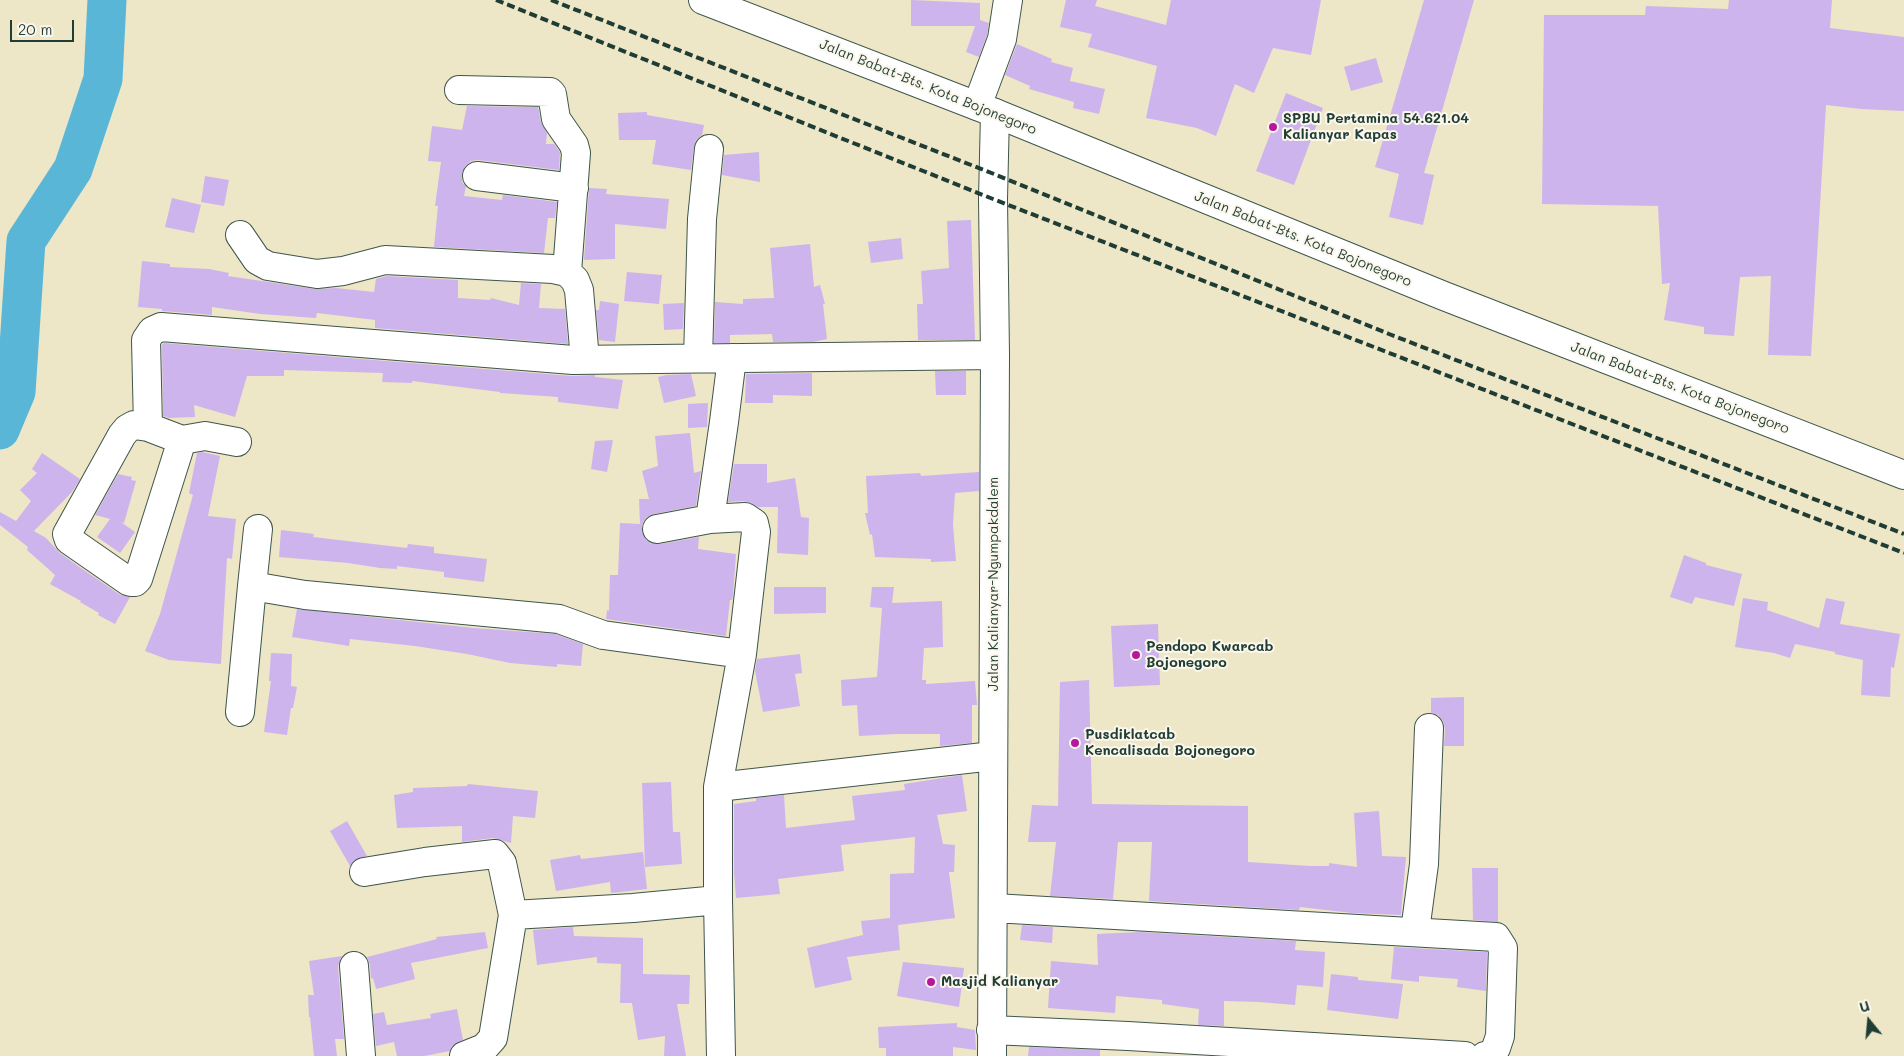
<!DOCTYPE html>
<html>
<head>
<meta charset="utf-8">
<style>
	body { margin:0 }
	#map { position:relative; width:1904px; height:1056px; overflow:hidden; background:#ede6c7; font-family:Mali,sans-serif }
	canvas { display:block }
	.north { position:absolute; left:1844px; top:996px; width:50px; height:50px; -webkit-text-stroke:4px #fbf7ec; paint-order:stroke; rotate:343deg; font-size:14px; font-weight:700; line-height:20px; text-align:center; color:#1f3d34 }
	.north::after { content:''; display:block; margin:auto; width:18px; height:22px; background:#1f3d34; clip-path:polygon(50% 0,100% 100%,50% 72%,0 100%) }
	.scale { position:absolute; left:10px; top:20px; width:64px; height:22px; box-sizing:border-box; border:2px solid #1f3d34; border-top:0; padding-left:6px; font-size:15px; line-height:18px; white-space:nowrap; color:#1f3d34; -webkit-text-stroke:4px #fbf7ec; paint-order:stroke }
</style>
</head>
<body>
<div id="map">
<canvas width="1904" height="1056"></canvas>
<div class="north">U</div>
<div class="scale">20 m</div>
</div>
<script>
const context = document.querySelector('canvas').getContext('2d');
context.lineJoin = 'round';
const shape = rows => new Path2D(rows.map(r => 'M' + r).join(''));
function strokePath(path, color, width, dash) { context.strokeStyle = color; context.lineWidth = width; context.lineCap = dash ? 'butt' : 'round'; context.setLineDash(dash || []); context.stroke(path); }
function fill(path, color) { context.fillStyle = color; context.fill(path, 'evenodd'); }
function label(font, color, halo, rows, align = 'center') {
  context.font = font + ' Mali,sans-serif'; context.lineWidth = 4; context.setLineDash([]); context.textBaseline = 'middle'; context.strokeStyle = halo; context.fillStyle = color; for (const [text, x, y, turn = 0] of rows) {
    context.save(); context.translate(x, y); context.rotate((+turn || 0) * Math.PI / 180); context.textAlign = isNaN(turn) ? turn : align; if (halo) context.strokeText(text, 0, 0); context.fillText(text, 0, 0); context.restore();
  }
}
strokePath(shape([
	[0,430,16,392,26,241,73,169,103,79,107,0]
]), '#59b6d7', 39);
fill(shape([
	[911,0,980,3,980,20,989,23,987,35,979,57,966,52,975,26,911,26],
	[1066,0,1097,0,1095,6,1166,25,1171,0,1321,0,1311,55,1273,48,1254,93,1235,84,1216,136,1197,128,1146,118,1157,66,1088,47,1092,34,1060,27],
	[1424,0,1474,0,1424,173,1434,175,1423,225,1389,217,1399,174,1375,167],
	[1729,0,1832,0,1830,28,1904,37,1904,111,1861,109,1826,105,1811,356,1768,355,1771,276,1740,277,1734,336,1704,334,1704,327,1664,320,1670,283,1662,284,1658,206,1542,204,1544,15,1645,15,1646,6,1728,9],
	[1017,44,1052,59,1051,62,1073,68,1070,81,1105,89,1099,114,1073,108,1074,102,1029,89,1030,86,1005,75],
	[1376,58,1383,82,1351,91,1344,67],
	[1286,93,1323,108,1294,185,1256,171],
	[467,106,538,107,541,122,547,133,546,144,554,144,560,152,559,170,478,160,471,161,465,166,462,175,462,182,466,186,464,196,502,200,503,195,557,202,555,218,548,218,544,253,434,247,438,206,435,206,441,162,428,161,432,126,462,130],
	[647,112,647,115,704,125,702,135,696,140,694,147,691,170,652,164,656,140,619,140,618,113],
	[759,152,760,182,722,175,724,155],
	[205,176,229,180,224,206,201,202],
	[589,188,607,189,606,194,669,199,666,229,615,224,615,259,584,260],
	[172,198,201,205,194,233,165,227],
	[971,220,975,340,918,340,917,304,923,304,921,271,949,268,947,221],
	[901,238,903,259,871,263,868,242],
	[810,244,814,287,820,285,825,304,823,304,827,339,813,342,773,342,772,334,730,335,730,343,714,343,715,302,743,304,743,299,774,298,770,248],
	[142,261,170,264,170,267,209,269,229,273,228,276,315,289,336,288,374,292,376,279,387,276,458,280,458,298,490,300,491,298,519,305,521,283,541,284,539,308,565,309,568,344,375,328,375,320,317,313,316,318,260,314,212,307,212,315,162,311,162,309,138,307],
	[627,272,662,275,659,304,624,301],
	[600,301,619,304,615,342,599,340,596,310,599,310],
	[684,303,683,329,664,330,663,304],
	[164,343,572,376,595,375,595,377,623,380,618,409,558,402,558,397,500,393,500,392,412,381,412,383,382,382,383,373,284,370,284,376,247,376,235,417,194,405,195,417,169,418,163,416,162,345],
	[935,371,966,371,966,395,936,395],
	[812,373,812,396,773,395,773,403,745,403,746,374],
	[691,374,696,396,664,403,658,377,666,375],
	[708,403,707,427,688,428,688,404],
	[690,433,694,473,701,471,696,506,654,514,646,518,642,524,642,531,646,540,652,544,660,544,699,537,698,549,736,554,733,596,732,600,730,600,726,636,606,619,607,610,609,611,610,575,618,575,620,523,640,524,639,499,649,499,642,471,658,466,655,436],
	[613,440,607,472,591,469,595,441],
	[202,452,220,456,208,516,236,519,232,559,227,558,221,664,169,660,145,651,160,614,193,495,189,493,197,453],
	[42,453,80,479,72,492,34,531,46,538,60,553,78,566,119,594,130,597,115,624,98,615,99,613,80,602,81,601,50,584,55,575,27,550,28,547,0,525,0,512,16,521,31,501,20,490,37,473,32,469],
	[734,464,767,464,767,483,795,478,801,517,809,518,808,555,777,553,778,507,758,507,744,501,728,502],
	[979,472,979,491,955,493,953,525,956,561,931,562,931,559,875,557,872,534,870,535,865,513,868,513,866,476,920,473,921,476],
	[118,474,132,477,131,480,136,481,124,523,121,522,135,532,120,553,97,537,110,519,95,515],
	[281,530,314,534,313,537,407,548,408,544,434,547,434,553,487,559,484,582,444,577,444,572,397,566,397,569,380,568,348,563,279,557],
	[1684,555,1706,563,1706,565,1742,574,1734,606,1695,597,1692,604,1670,597],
	[774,587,826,587,826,613,774,614],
	[872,587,894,587,892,603,942,601,943,647,924,648,922,680,926,680,926,684,975,681,977,705,972,705,972,743,940,746,940,734,897,734,859,736,857,705,842,706,841,680,877,677,882,608,870,607],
	[1743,598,1768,602,1767,610,1819,628,1826,598,1845,602,1840,624,1900,634,1894,668,1891,667,1890,697,1861,695,1863,660,1835,654,1835,652,1795,644,1790,658,1774,653,1735,647],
	[297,609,474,628,556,634,583,644,581,666,557,664,557,667,510,663,467,654,415,646,350,639,349,646,292,637],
	[1158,624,1160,685,1114,687,1111,626],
	[271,653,292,654,291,686,297,687,293,708,291,708,287,735,264,732,271,681,269,681],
	[800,654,802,673,795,674,800,706,763,712,755,671,757,659],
	[1089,680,1092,804,1248,806,1248,862,1310,866,1329,866,1329,863,1357,867,1354,813,1379,811,1382,856,1406,857,1401,915,1352,913,1300,907,1299,910,1149,901,1152,842,1118,842,1113,899,1050,896,1056,842,1028,842,1032,805,1058,806,1060,682],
	[1464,697,1464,746,1444,746,1445,729,1443,721,1438,715,1431,713,1431,698],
	[962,775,967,811,937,815,943,844,955,845,954,872,949,872,955,918,898,925,900,950,847,957,852,980,815,988,807,948,863,935,861,921,890,918,890,874,914,873,915,837,841,845,844,871,778,879,780,894,736,898,734,872,734,804,756,801,756,798,784,795,786,828,855,820,852,796,905,790,904,784],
	[671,782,673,832,680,832,682,864,645,867,642,783],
	[468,784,538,791,535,818,513,816,511,843,493,838,462,842,462,826,397,828,394,795,413,792,413,788,467,786],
	[347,821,367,856,355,860,350,866,330,831],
	[643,852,647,889,611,893,610,882,556,891,550,860,580,855,581,859],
	[1472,868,1498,868,1498,922,1473,920],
	[1022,925,1053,927,1052,943,1020,940],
	[573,927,574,936,643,938,643,974,690,975,689,1004,677,1004,686,1056,664,1056,665,1036,638,1040,632,1003,620,1003,621,964,597,963,597,957,537,965,533,930],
	[485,932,488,948,411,963,415,979,376,989,373,978,371,979,370,965,367,957,437,939,436,937],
	[1140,932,1296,941,1295,950,1325,952,1323,987,1297,985,1295,1005,1259,1002,1224,1001,1224,1026,1198,1025,1199,1009,1162,1004,1162,1000,1116,996,1115,1013,1048,1008,1051,961,1098,965,1097,934],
	[1394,947,1487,952,1486,991,1457,987,1458,979,1419,976,1419,982,1391,979],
	[342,956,340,960,338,967,344,1039,335,1039,337,1056,314,1056,310,1017,309,1017,308,995,314,995,309,961],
	[903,962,964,968,959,1007,897,996],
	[1331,974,1358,977,1358,980,1403,984,1398,1019,1327,1010],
	[457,1009,463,1040,452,1046,450,1051,424,1056,397,1056,394,1042,376,1046,373,1014,384,1012,387,1025,431,1018,430,1014],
	[957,1023,957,1027,975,1030,976,1050,953,1047,953,1056,886,1056,886,1048,879,1048,878,1027],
	[1029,1047,1100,1050,1100,1056,1028,1056]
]), '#ceb4ec');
const minor = shape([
	[459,90,550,92,552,94,556,119,574,145,576,153,567,272],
	[977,106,1002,39,1008,0],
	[477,176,574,188],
	[240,235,257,260,268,266,317,274,343,271,385,260,553,269,567,272,575,280,579,290,585,360],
	[698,358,702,219,709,149],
	[134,425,148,427,182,440,138,579,135,582,131,582,128,581,69,540,67,534,122,435,127,429,134,425],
	[148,427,146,340,152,331,161,327,573,360,995,355],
	[182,440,205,436,237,442],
	[657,529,710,519],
	[252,586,258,529],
	[240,712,252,586,305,595,559,619,603,635,742,654],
	[718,787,993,756],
	[364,872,425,862,495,854,502,863,513,915],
	[994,908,1496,937,1503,948,1500,1036,1496,1048,1490,1055,1485,1056],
	[1415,931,1424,864,1429,728],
	[354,966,361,1056],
	[991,1030,1128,1036,1465,1056],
	[464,1056,484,1048,493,1038,513,915,633,908,718,900],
	[721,1056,718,900,718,787,742,654,756,532,754,523,745,517,710,519,724,422,732,358],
	[992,1056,995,355,993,199,995,113]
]);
const highway = shape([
	[703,0,995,113,1444,296,1904,475]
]);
strokePath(minor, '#3e564a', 30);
strokePath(highway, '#3e564a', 30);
strokePath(minor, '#fff', 28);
strokePath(highway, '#fff', 28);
strokePath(shape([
	[496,0,993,199,1904,553],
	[551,0,994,174,1389,334,1904,534]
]), '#1f3d34', 4, [8, 4]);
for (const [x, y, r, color] of [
	[1273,127,5,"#b5179e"],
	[1136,655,5,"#b5179e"],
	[1075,743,5,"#b5179e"],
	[931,982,5,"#b5179e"]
]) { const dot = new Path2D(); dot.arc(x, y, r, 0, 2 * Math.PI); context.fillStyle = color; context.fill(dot); strokePath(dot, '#fbf7ec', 2); }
label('14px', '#1f3d34', '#fbf7ec', [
	["Jalan Babat-Bts. Kota Bojonegoro",928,87,22],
	["Jalan Babat-Bts. Kota Bojonegoro",1303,239,22],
	["Jalan Babat-Bts. Kota Bojonegoro",1680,388,21],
	["Jalan Kalianyar-Ngumpakdalem",994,584,-90]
]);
label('bold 14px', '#1f3d34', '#fbf7ec', [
	["SPBU Pertamina 54.621.04",1283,119],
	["Kalianyar Kapas",1283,135],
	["Pendopo Kwarcab",1146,647],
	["Bojonegoro",1146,663],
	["Pusdiklatcab",1085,735],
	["Kencalisada Bojonegoro",1085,751],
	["Masjid Kalianyar",941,982]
], 'left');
</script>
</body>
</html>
